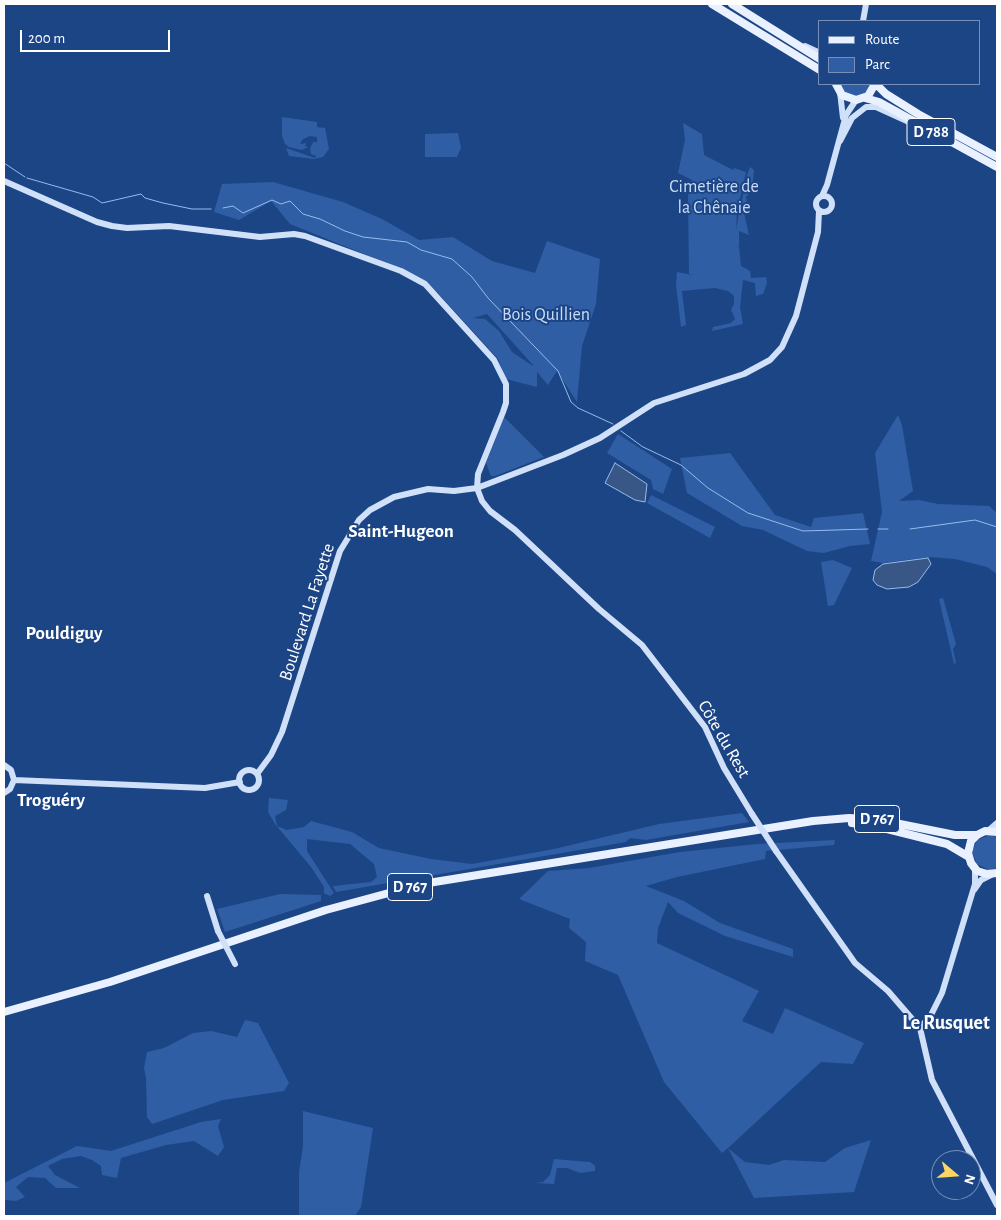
<!DOCTYPE html>
<html>
<head>
<meta charset="utf-8">
<style>
	body { margin:0 }
	#map { position:relative; width:1001px; height:1220px; overflow:hidden; background:#1c4586; font-family:"Alegreya Sans",sans-serif }
	canvas { display:block }
	.frame { position:absolute; inset:0; border:5px solid #fff; pointer-events:none }
	.legend { position:absolute; left:818px; top:20px; width:162px; height:65px; box-sizing:border-box; background:#1c4586; border:1px solid #778fb6; margin:0; padding:6px 9px; list-style:none; font-size:15px; color:#fff }
	.legend li { display:flex; align-items:center; gap:10px; height:25px }
	.legend b { width:25px; border:1px solid #778fb6 }
	.north { position:absolute; left:931px; top:1150px; width:50px; height:50px; box-sizing:border-box; background:#1c4586; border:1px solid #778fb6; border-radius:50%; rotate:108deg; font-size:14px; font-weight:700; line-height:20px; text-align:center; color:#fff }
	.north::after { content:''; display:block; margin:auto; width:18px; height:22px; background:#fcd662; clip-path:polygon(50% 0,100% 100%,50% 72%,0 100%) }
	.scale { position:absolute; left:20px; top:30px; width:150px; height:22px; box-sizing:border-box; border:2px solid #fff; border-top:0; padding-left:6px; font-size:15px; line-height:18px; white-space:nowrap; color:#fff; -webkit-text-stroke:4px #1c4586; paint-order:stroke }
</style>
</head>
<body>
<div id="map">
<canvas width="1001" height="1220"></canvas>
<div class="frame"></div>
<ul class="legend">
<li><b style="height:6px;background:#e9f0ff"></b>Route</li>
<li><b style="height:14px;background:#2f5ea4"></b>Parc</li>
</ul>
<div class="north">N</div>
<div class="scale">200 m</div>
</div>
<script>
const context = document.querySelector('canvas').getContext('2d');
context.lineJoin = 'round';
function fill(path, color) { context.fillStyle = color; context.fill(path, 'evenodd'); }
const shape = rows => new Path2D(rows.map(r => 'M' + r).join(''));
function strokePath(path, color, width, dash) { context.strokeStyle = color; context.lineWidth = width; context.lineCap = dash ? 'butt' : 'round'; context.setLineDash(dash || []); context.stroke(path); }
function label(font, color, halo, rows, align = 'center') {
  context.font = font + ' "Alegreya Sans",sans-serif'; context.lineWidth = 4; context.setLineDash([]); context.textBaseline = 'middle'; context.strokeStyle = halo; context.fillStyle = color; for (const [text, x, y, turn = 0] of rows) {
    context.save(); context.translate(x, y); context.rotate((+turn || 0) * Math.PI / 180); context.textAlign = isNaN(turn) ? turn : align; if (halo) context.strokeText(text, 0, 0); context.fillText(text, 0, 0); context.restore();
  }
}
fill(shape([
	[840,84,872,84,864,94,855,96,846,93],
	[282,117,317,122,317,127,325,128,329,149,323,157,314,159,289,156,286,148,315,158,316,156,311,154,310,149,313,142,317,142,317,137,310,136,303,139,300,144,306,143,305,146,308,147,302,150,289,147,285,144,282,135],
	[683,123,702,134,704,155,733,170,734,168,746,172,737,212,736,229,747,175,750,167,754,170,752,190,746,197,747,203,743,208,749,235,739,231,739,246,737,247,739,247,741,266,750,271,751,278,766,277,767,283,763,294,756,296,755,283,743,280,740,307,743,324,712,331,713,327,731,323,735,319,731,310,734,304,734,296,728,291,715,288,682,291,686,325,681,327,676,285,677,272,693,275,689,275,688,196,692,180,678,173,685,140],
	[458,133,461,148,457,157,425,157,425,134],
	[273,182,343,202,382,219,419,240,453,237,492,261,535,273,547,241,600,259,596,304,582,346,577,402,557,371,548,385,537,372,537,387,506,379,498,359,437,292,406,271,290,224,271,201,239,220,214,212,222,184],
	[487,314,533,365,533,366,512,352,499,331,485,319,473,318],
	[898,415,902,425,913,491,899,501,919,500,938,504,989,506,997,513,997,574,987,567,955,559,930,557,883,563,871,561,882,512,875,453],
	[504,417,544,457,495,476,491,476,486,463],
	[618,434,672,469,663,494,653,489,651,480,607,453],
	[730,453,775,515,811,527,814,518,863,513,870,544,850,546,824,553,807,551,763,530,742,526,687,493,680,458],
	[651,495,715,527,710,538,647,503],
	[833,560,852,568,834,605,828,606,821,562],
	[943,598,956,644,953,649,956,663,954,664,939,599],
	[269,798,288,800,286,810,275,816,277,826,287,830,304,827,311,821,352,832,379,848,431,859,472,864,554,849,659,824,742,813,749,822,646,840,630,838,626,842,336,892,333,886,371,882,377,877,374,864,350,844,307,839,307,851,334,893,330,896,324,893,324,887,311,867,275,824,268,812],
	[990,835,997,837,997,868,989,870,977,864,972,852,977,840],
	[835,840,834,845,766,851,765,859,677,877,646,886,684,901,720,923,793,949,793,957,725,936,678,913,668,902,658,928,657,943,759,991,742,1021,773,1034,785,1008,864,1043,853,1064,821,1062,728,1148,745,1162,769,1165,784,1160,825,1162,845,1148,871,1140,854,1192,754,1198,728,1148,722,1153,664,1082,618,975,585,961,586,942,569,928,570,919,519,899,548,871,589,868,680,852,757,844],
	[280,894,321,895,321,901,225,932,217,909],
	[245,1020,258,1023,289,1083,284,1091,223,1100,152,1124,147,1117,146,1078,144,1068,147,1052,164,1048,193,1033,211,1031,237,1037],
	[303,1111,373,1128,361,1207,355,1216,299,1216,299,1172,303,1146],
	[221,1119,218,1126,224,1147,218,1156,194,1141,166,1145,121,1158,117,1178,102,1175,101,1166,92,1160,81,1156,62,1159,48,1166,55,1175,80,1188,56,1188,45,1178,28,1177,16,1187,25,1197,16,1201,4,1200,4,1183,77,1146,111,1151,201,1122],
	[554,1159,590,1162,595,1166,595,1171,580,1173,567,1168,557,1168,554,1184,535,1183,543,1182,550,1175]
]), '#2f5ea4');
const water = shape([
	[615,463,647,484,645,502,635,500,605,483,615,463],
	[928,558,931,564,918,582,909,587,887,589,877,585,873,580,875,570,883,564,928,558]
]);
fill(water, '#395786');
strokePath(water, '#97bbed', 1);
strokePath(shape([
	[4,163,25,177],
	[27,178,93,197,102,203,141,194,145,198,163,203,192,209,211,209],
	[223,208,233,206,243,213,272,200,281,204,290,201,303,214,320,219,345,231,363,237,407,242,421,250,452,259,472,277,488,298,558,371,571,402,578,408,613,424],
	[621,431,643,447,681,465,708,488,748,513,803,531,868,529],
	[878,529,888,529],
	[910,529,975,520,997,527]
]), '#97bbed', 1);
strokePath(shape([
	[863,21,866,4],
	[805,46,820,53],
	[840,92,843,118],
	[840,141,852,118,866,107,876,107,909,122],
	[4,181,97,222,112,226,127,228,169,226,260,237,294,234,305,236,401,271,425,284,494,360,506,384,506,403,503,412,478,474,477,488,482,501,490,511,515,530,599,609,642,645,705,727,724,768,752,814],
	'816 204a8 8 0 1 1 16 0a8 8 0 1 1-16 0Z',
	[822,196,827,185,846,115,856,100],
	[4,765,11,770,14,780,10,789,4,793],
	'239 780a10 10 0 1 1 20 0a10 10 0 1 1-20 0Z',
	[257,774,271,755,282,732,340,551,359,520,370,510,394,497,428,489,454,491,477,488,563,455,600,438,654,403,744,374,770,360,782,347,796,316,818,232,819,211],
	[14,780,205,788,240,782],
	[989,830,997,823],
	[776,851,855,963,888,991,920,1028,932,1080,997,1205],
	[974,890,981,880,991,875],
	[207,896,218,931],
	[920,1028,931,1015,942,993,975,884,975,868]
]), '#d0e0f8', 6);
strokePath(shape([
	[712,4,820,70],
	[732,4,820,59],
	[836,84,842,95,856,100,868,96,875,84],
	[876,84,886,94,918,114,997,157],
	[865,98,879,102,997,167],
	[852,823,879,827,947,844,969,857],
	[997,832,985,831,977,835,971,841,968,853,971,863,977,871,987,874,997,873],
	[4,1012,110,982,326,910,422,884,813,821,849,818,880,820,955,835,977,835]
]), '#e9f0ff', 8);
strokePath(shape([
	[752,814,776,851],
	[218,931,235,964]
]), '#d0e0f8', 6);
for (const [x, y, w] of [
	[931,132,48],
	[877,819,45],
	[410,887,45]
]) { const box = new Path2D(); box.roundRect(x - w / 2, y - 13.5, w, 27, 4); context.fillStyle = '#1c4586'; context.fill(box); strokePath(box, '#fff', 1); }
label('bold 16px', '#fff', null, [
	["D 788",931,132],
	["D 767",877,819],
	["D 767",410,887]
]);
label('18px', '#c9dcf8', '#1c4586', [
	["Cimetière de",714,187],
	["la Chênaie",714,208],
	["Bois Quillien",546,315]
]);
label('18px', '#fff', '#1c4586', [
	["Boulevard La Fayette",307,612,-72],
	["Côte du Rest",724,739,60]
]);
label('bold 19px', '#fff', '#1c4586', [
	["Saint-Hugeon",401,531],
	["Pouldiguy",64,633],
	["Troguéry",51,800]
]);
label('bold 20px', '#fff', '#1c4586', [
	["Le Rusquet",946,1023]
]);
</script>
</body>
</html>
